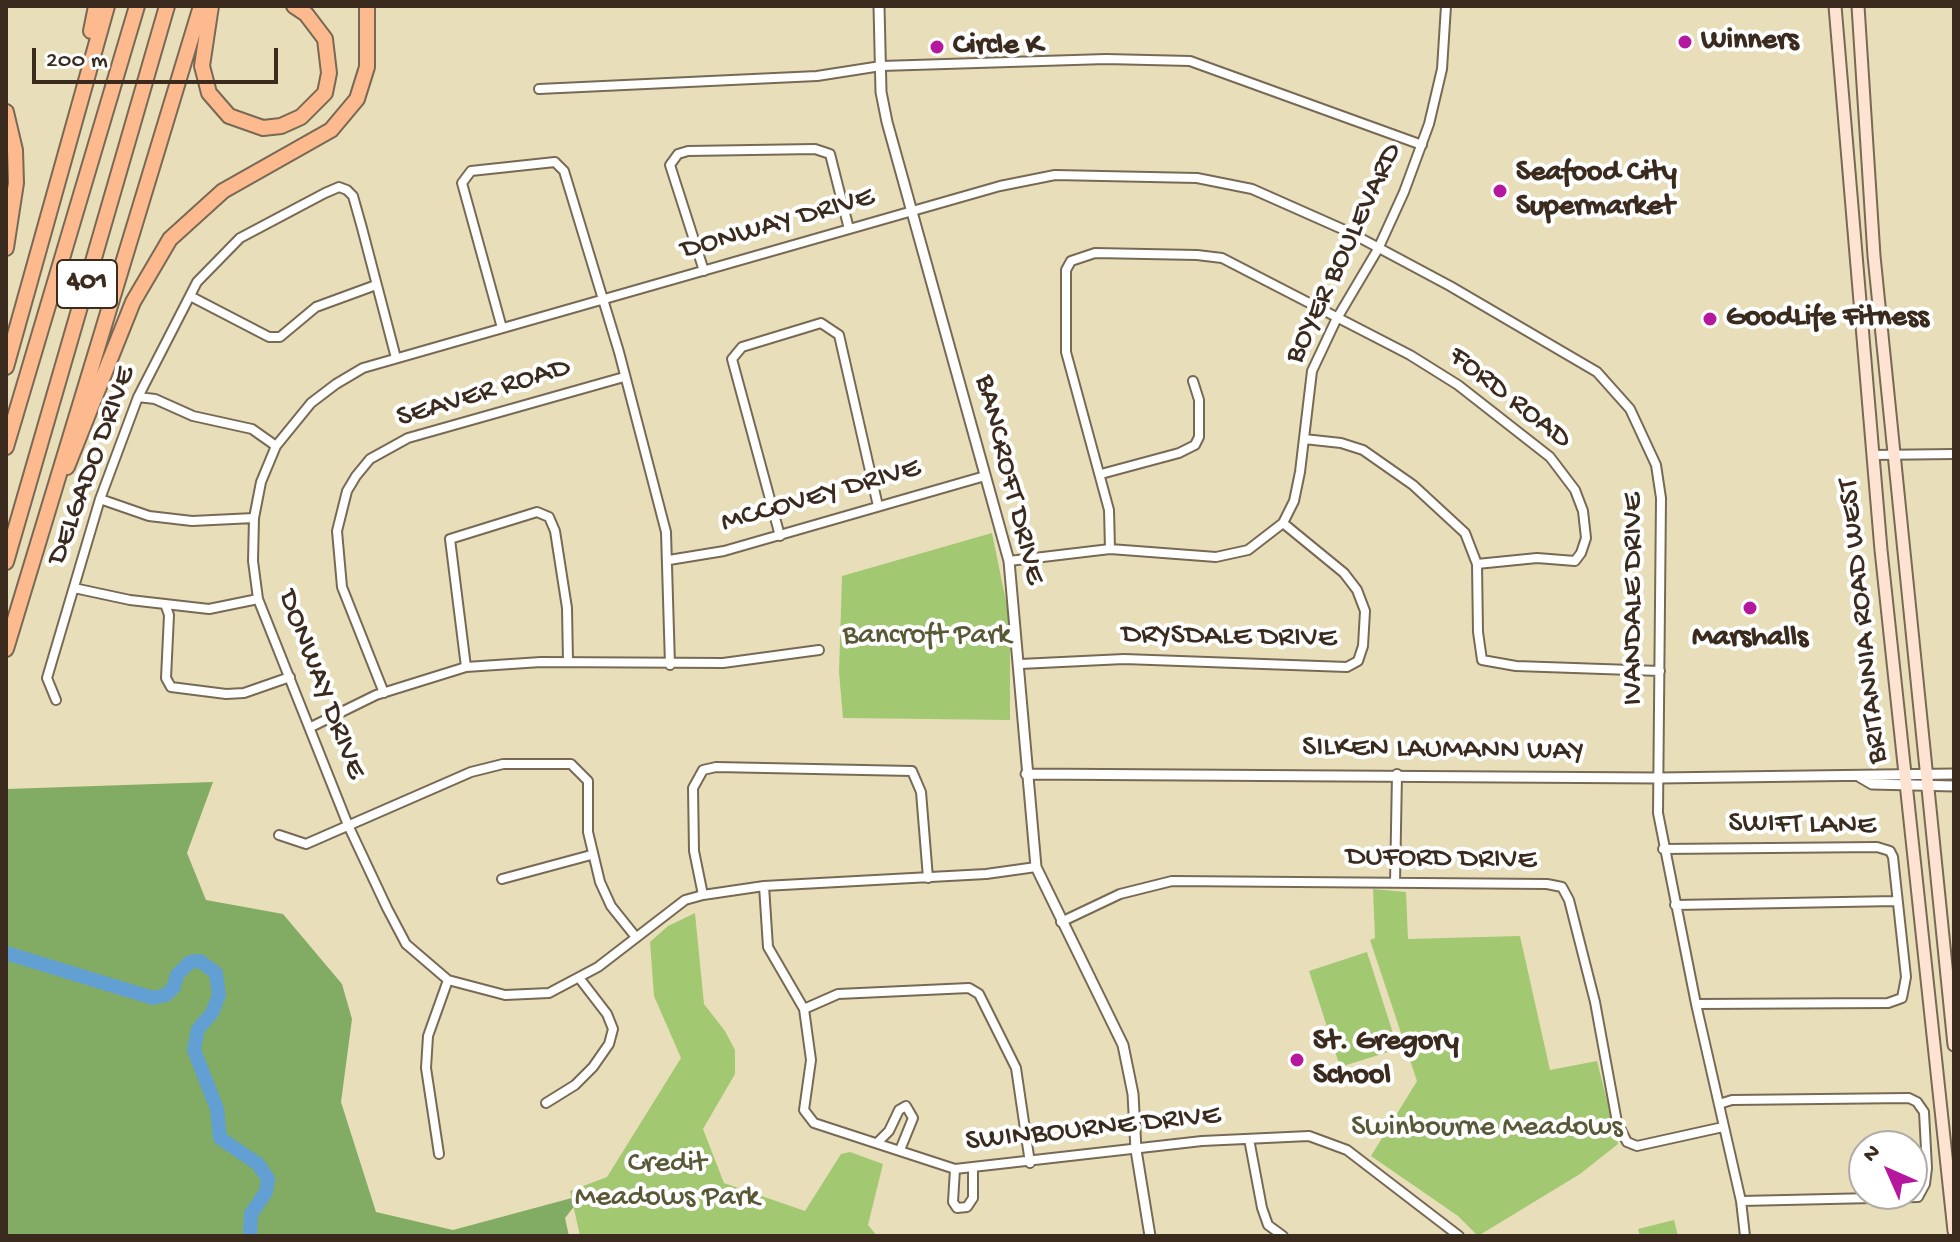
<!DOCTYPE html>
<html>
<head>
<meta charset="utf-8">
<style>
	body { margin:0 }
	#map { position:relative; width:1960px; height:1242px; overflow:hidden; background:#e8dfba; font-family:"Gochi Hand",sans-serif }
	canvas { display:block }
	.frame { position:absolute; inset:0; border:8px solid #3b2a1e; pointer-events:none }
	.north { position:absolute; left:1848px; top:1130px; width:80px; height:80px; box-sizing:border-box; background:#fff; border:2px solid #b1aaa5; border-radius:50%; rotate:315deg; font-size:22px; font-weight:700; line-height:32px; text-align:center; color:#3b2a1e }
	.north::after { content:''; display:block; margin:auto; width:28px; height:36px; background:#b5179e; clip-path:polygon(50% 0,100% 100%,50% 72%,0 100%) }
	.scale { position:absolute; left:32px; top:48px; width:246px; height:36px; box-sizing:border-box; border:4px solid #3b2a1e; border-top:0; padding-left:10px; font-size:24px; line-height:28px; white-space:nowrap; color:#3b2a1e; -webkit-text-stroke:6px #fff; paint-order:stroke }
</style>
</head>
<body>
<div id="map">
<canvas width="1960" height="1242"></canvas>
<div class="frame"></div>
<div class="north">N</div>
<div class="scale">200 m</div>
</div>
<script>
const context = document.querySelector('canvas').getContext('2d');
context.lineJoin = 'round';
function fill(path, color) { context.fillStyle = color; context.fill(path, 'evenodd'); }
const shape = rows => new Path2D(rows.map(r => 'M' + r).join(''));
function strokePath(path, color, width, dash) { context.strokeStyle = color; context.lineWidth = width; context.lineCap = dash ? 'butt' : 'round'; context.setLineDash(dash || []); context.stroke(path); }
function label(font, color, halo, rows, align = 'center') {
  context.font = font + ' "Gochi Hand",sans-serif'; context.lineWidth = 8; context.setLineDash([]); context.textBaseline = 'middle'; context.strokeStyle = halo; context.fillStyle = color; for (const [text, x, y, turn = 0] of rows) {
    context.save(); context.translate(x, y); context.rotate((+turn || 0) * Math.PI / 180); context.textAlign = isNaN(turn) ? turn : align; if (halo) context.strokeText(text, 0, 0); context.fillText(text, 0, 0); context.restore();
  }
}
fill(shape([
	[992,533,1010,621,1010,720,843,718,839,672,842,576],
	[1373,889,1406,892,1408,939,1520,936,1550,1070,1597,1061,1618,1144,1580,1174,1478,1236,1458,1216,1371,1156,1417,1081,1370,940,1375,938],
	[695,913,704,1004,725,1031,735,1050,735,1074,703,1129,724,1183,805,1211,841,1154,850,1152,883,1164,868,1225,877,1236,580,1236,570,1191,607,1177,681,1058,654,996,650,942,668,926],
	[1367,952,1398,1049,1340,1067,1309,971],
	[1674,1220,1678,1236,1640,1236,1638,1229]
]), '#a3c872');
fill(shape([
	[213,782,187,853,206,900,283,914,342,984,352,1019,341,1102,376,1212,453,1230,583,1195,565,1218,569,1236,6,1236,7,789]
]), '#82ac64');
strokePath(shape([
	[6,953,153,998,166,995,174,987,177,975,190,962,200,961,216,973,219,995,212,1013,198,1029,194,1050,217,1109,220,1138,258,1164,268,1179,266,1192,251,1214,250,1236]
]), '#629fd3', 14);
const minor = shape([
	[539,89,817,76,881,66,1106,59,1190,61,1422,145],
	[704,271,670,165,678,154,688,151,815,149,830,154,849,229],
	[190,296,269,337,280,337,316,307,376,285],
	[502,328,462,183,471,171,555,162,564,171,619,352,666,532,670,665],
	[138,397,155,399,193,416,252,429,276,446],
	[1304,439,1341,443,1363,450,1413,485,1465,533,1477,564,1478,632,1482,660,1516,666,1660,671],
	[1873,455,1954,454],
	[1101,474,1179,453,1195,445,1199,437,1199,400,1193,381],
	[100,499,149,516,192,521,254,518],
	[780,536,732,359,742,347,821,323,839,335,878,506],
	[1110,549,1109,510,1066,352,1066,270,1071,261,1095,253,1197,255,1222,258,1410,355,1458,385,1550,457,1575,490,1583,511,1586,538,1581,553,1575,561,1537,558,1477,564],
	[669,560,724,551,985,476],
	[1009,561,1110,549,1216,557,1248,550,1283,523,1294,501,1300,472,1312,371,1336,320,1378,249,1404,192,1429,124,1442,69,1446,6],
	[74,588,130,600,209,609,258,599],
	[165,604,169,615,166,678,171,687,226,694,244,693,290,677],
	[1020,664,1124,659,1347,667,1358,661,1363,646,1365,611,1357,590,1344,573,1283,523],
	[466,667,450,539,537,512,549,517,555,531,567,608,568,662],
	[384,693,342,587,337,531,347,491,356,476,370,459,408,438,624,377],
	[56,700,47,678,100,499,138,397,197,282,240,238,325,193,339,187,347,190,353,196,362,228,396,358],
	[311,727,376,695,466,667,541,662,723,663,819,650],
	[279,835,306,844,471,772,503,764,571,764,588,781,588,832,600,882,611,906,635,936],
	[1663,849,1877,847,1890,851,1893,857,1906,977,1902,998,1888,1003,1696,1004],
	[1036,867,986,874,764,886,703,895,685,900,598,967,549,993,505,995,448,980,406,944,387,908,348,825,258,599,253,561,254,518,261,482,276,446,311,403,336,384,363,368,1000,186,1055,175,1197,178,1252,189,1349,232,1450,286,1597,372,1630,409,1656,465,1661,498,1658,813,1696,1004,1741,1201,1745,1236],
	[502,879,591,855],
	[1395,883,1397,774],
	[764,886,768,947,804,1009,811,1060,804,1110,814,1123,955,1169,1202,1141,1309,1136,1347,1150,1459,1236],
	[703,895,694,851,693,788,703,770,716,767,912,771,921,792,928,878],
	[1675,905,1897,901],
	[1061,922,1120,894,1172,881,1547,884,1562,887,1569,900,1595,1002,1617,1122,1627,1142,1637,1146,1723,1127],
	[804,1009,838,994,969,988,979,994,1016,1068,1030,1163],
	[546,1103,575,1085,593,1067,609,1044,613,1029,607,1014,580,979],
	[1719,1104,1732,1100,1909,1098,1917,1102,1924,1112,1927,1168,1925,1184,1918,1197,1741,1201],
	[1249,1139,1262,1208,1268,1225,1283,1236],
	[877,1143,889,1131,899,1110,906,1106,913,1118,900,1150],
	[439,1154,426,1068,428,1036,448,980],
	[955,1169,953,1202,957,1208,967,1207,973,1198,973,1168]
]);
const tertiary = shape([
	[879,6,881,92,887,122,1009,561,1036,867,1123,1045,1133,1094,1136,1150,1150,1236],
	[1026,774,1659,778,1954,774],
	[1860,777,1872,784,1954,786]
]);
const secondary = shape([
	[1835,6,1881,550,1954,1231],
	[1858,6,1874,256,1954,1045]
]);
const motorway = shape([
	[211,6,202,66,209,93,229,116,263,128,281,126,301,117,325,93,329,73,325,39,306,14,294,6],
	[91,31,96,6],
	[6,112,15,150,16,183,6,248],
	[6,367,107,6],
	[6,447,137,6],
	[67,467,133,302,170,239,223,191,331,130,357,99,367,67,367,6],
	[6,562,167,6],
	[6,649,201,6]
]);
strokePath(minor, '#786955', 12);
strokePath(tertiary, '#786955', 13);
strokePath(secondary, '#786955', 15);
strokePath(motorway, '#786955', 18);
strokePath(minor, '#fff', 8);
strokePath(tertiary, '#fff', 9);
strokePath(secondary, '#fee3d2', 11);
strokePath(motorway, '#fcba8e', 14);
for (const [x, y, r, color] of [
	[1685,42,8,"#b5179e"],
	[937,47,8,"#b5179e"],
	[1500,191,8,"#b5179e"],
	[1710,319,8,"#b5179e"],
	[1750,608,8,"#b5179e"],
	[1297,1060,8,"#b5179e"]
]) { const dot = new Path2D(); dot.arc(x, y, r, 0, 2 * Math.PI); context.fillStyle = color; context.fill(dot); strokePath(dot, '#fff', 3); }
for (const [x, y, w] of [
	[87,284,60]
]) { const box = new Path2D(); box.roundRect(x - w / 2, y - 24, w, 48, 6); context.fillStyle = '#fff'; context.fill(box); strokePath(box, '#3b2a1e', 2); }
label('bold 28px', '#3b2a1e', null, [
	["401",87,284]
]);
label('bold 30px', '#3b2a1e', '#fff', [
	["Winners",1701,42],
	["Circle K",953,47],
	["Seafood City",1516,174],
	["Supermarket",1516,208],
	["GoodLife Fitness",1726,319],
	["Marshalls",1750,639,"center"],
	["St. Gregory",1313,1043],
	["School",1313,1077]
], 'left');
label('30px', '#3b2a1e', '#fff', [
	["DONWAY DRIVE",778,225,-16],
	["BOYER BOULEVARD",1345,254,-65],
	["SEAVER ROAD",484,394,-17],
	["FORD ROAD",1509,399,38],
	["DELGADO DRIVE",93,466,-70],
	["BANCROFT DRIVE",1008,480,76],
	["MCCOVEY DRIVE",821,497,-16],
	["IVANDALE DRIVE",1635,599,-90],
	["BRITANNIA ROAD WEST",1865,621,-96],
	["DRYSDALE DRIVE",1229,638,1],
	["DONWAY DRIVE",320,685,69],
	["SILKEN LAUMANN WAY",1443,751,1],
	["SWIFT LANE",1802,826,1],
	["DUFORD DRIVE",1441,860,1],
	["SWINBOURNE DRIVE",1093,1130,-6]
]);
label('30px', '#5a5937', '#fff', [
	["Bancroft Park",927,637],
	["Swinbourne Meadows",1487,1129],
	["Credit",667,1165],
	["Meadows Park",667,1199]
]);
</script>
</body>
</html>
